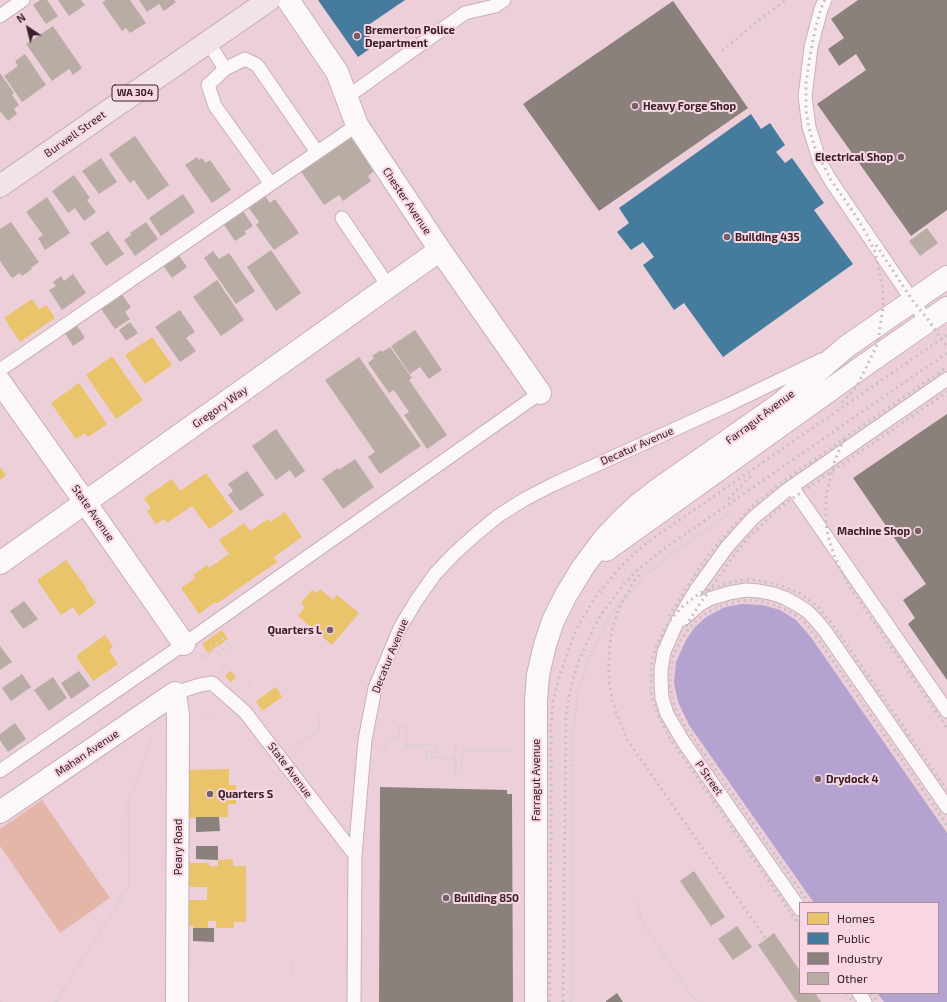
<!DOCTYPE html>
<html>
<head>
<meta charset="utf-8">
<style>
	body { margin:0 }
	#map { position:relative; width:947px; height:1002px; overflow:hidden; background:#edcfda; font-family:"Exo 2",sans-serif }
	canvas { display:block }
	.legend { position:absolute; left:799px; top:902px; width:140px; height:92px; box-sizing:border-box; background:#f9d6e3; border:1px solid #ab8e99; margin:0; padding:5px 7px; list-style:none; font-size:12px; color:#36212a }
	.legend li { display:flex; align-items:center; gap:8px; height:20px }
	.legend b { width:20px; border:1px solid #ab8e99 }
	.north { position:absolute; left:8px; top:8px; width:40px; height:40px; -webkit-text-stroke:3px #f9d6e3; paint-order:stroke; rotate:325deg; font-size:11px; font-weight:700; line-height:16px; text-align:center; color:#36212a }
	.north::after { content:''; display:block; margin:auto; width:14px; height:18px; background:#36212a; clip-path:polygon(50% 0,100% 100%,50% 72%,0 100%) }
</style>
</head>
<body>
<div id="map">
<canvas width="947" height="1002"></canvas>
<ul class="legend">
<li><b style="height:11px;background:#e9c46a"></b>Homes</li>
<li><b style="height:11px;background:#457b9d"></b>Public</li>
<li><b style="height:11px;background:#8a817c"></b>Industry</li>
<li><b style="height:11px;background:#b8aca4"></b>Other</li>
</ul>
<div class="north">N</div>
</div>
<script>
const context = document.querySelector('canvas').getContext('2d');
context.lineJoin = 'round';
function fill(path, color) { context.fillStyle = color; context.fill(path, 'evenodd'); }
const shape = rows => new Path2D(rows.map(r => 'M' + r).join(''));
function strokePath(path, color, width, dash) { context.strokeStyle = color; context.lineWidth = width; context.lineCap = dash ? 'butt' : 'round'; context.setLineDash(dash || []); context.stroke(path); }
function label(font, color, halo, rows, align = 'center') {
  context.font = font + ' "Exo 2",sans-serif'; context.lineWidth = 4; context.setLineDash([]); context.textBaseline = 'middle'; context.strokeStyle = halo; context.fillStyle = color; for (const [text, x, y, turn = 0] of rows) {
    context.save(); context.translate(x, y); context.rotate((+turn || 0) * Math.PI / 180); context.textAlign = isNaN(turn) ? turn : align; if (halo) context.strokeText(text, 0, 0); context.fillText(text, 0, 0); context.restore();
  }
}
fill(shape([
	[42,800,110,898,60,933,0,846,0,829]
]), '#e3b6a8');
fill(shape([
	[742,604,763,605,780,610,796,620,810,636,947,833,947,1002,884,1002,877,993,938,993,938,903,814,903,689,725,678,702,674,683,676,662,686,640,694,628,706,617,725,607]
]), '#b4a2d0');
fill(shape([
	[32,299,39,309,46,305,55,318,20,342,4,318],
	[152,337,172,365,145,384,125,355],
	[112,356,143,400,116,419,86,375],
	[79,383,107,424,88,437,85,433,76,439,51,403],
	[0,467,6,475,0,480],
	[206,473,234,512,209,529,192,506,167,523,164,519,156,524,147,511,151,508,144,498,172,479,180,491],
	[285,512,302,537,274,557,277,562,216,604,215,602,199,614,181,588,195,578,193,575,207,565,209,568,229,554,219,540,244,523,250,531,268,519,270,522],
	[66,560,86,587,85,588,96,603,79,616,73,607,61,615,37,580],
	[320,589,333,600,337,595,359,613,332,645,298,616,305,607,301,603,312,590,316,593],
	[222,630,228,639,208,653,202,644],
	[105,635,113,647,109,650,118,664,93,681,76,656],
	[230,671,236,677,231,682,225,676],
	[276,687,282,697,262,711,256,701],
	[229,769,229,785,236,785,236,804,228,804,228,817,185,818,184,770],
	[233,859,233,866,246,866,246,922,234,922,234,928,216,928,216,921,208,921,208,928,193,928,194,926,187,926,188,900,207,900,207,887,189,887,189,863,209,863,209,866,218,866,218,860]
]), '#e9c46a');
fill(shape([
	[318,0,405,0,364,28,375,45,358,57],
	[751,114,761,129,770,123,785,145,776,152,785,163,792,158,824,203,814,210,853,264,723,357,684,303,674,310,643,265,654,257,643,242,631,250,617,232,629,223,619,208]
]), '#457b9d');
fill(shape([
	[858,0,947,0,947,210,911,236,817,104,866,70,856,54,839,66,828,49,844,38,831,19],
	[673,1,748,108,599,211,523,104],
	[947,414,947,680,908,624,915,618,903,600,926,584,853,478],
	[380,787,507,790,507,794,512,794,513,1002,379,1002],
	[196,817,219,817,220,831,196,832],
	[196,846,218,846,218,860,196,859],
	[193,928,214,928,214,942,193,941],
	[617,993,623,1002,606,1002,606,1001]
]), '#8a817c');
fill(shape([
	[40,0,47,0,58,16,46,24,33,5],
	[58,0,81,0,85,5,69,16],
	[106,0,130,0,146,23,130,33,126,28,122,31,102,2],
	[139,0,174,0,176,2,164,11,159,4,147,12],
	[53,26,82,68,73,75,69,69,52,81,26,44],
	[25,54,46,85,22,102,4,76,18,66,15,61],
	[0,73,14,93,12,95,19,105,14,109,17,114,8,121,1,112,0,113],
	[352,133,377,169,368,176,371,181,343,201,339,195,324,205,300,170,315,160,316,162,327,155,325,152,332,148,333,150,345,142,343,140],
	[135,136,169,185,148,200,134,180,130,183,109,154],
	[197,157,199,160,202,158,206,163,210,160,231,190,212,203,185,165],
	[101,158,117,182,99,194,82,171],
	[74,175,90,198,87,200,96,212,84,221,75,208,68,213,52,191],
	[262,191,270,203,275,199,299,233,274,250,256,225,259,222,245,203],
	[183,194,195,212,161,236,149,218],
	[47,197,70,233,45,250,38,238,43,235,26,212],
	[241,208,253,226,245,231,246,234,235,241,223,223],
	[11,222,39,262,31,268,32,269,22,276,20,273,12,278,0,261,0,229],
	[146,222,158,239,135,256,124,240,131,235,130,233],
	[927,228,938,243,920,256,909,241],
	[108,231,124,254,106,266,90,243],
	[271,250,301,293,276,311,247,267],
	[213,251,219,259,229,253,255,291,236,304,204,258],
	[177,253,187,267,172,278,162,264],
	[73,274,86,293,62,310,49,290,56,286,53,282,61,276,64,281],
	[217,280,244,320,221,336,193,297],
	[120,292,131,307,125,312,130,319,115,329,99,306],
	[180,310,195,332,186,338,196,351,180,362,155,327],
	[130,322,138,333,126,341,119,330],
	[76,324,85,338,73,346,64,332],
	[415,330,442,370,429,379,420,367,410,374,391,346],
	[390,347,412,378,409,380,447,435,427,449,404,415,409,412,394,390,389,393,368,363,374,358,372,356,381,350,382,352],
	[359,357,421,446,380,474,368,457,375,452,325,380],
	[276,429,305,471,295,478,290,470,276,480,252,446],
	[355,459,374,487,343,509,322,479,338,468,339,470],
	[247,471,264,495,240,511,228,495,233,491,228,484],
	[24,601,38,619,23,629,10,611],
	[0,646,12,662,0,670],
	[79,671,90,686,71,699,61,683],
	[22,674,31,687,11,701,2,688],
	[53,677,67,698,49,711,34,690],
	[15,723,26,739,8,752,0,740,0,734],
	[694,871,725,917,711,926,680,881],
	[737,926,752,947,733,960,718,939],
	[774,933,800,971,800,993,815,993,821,1002,797,1002,758,945]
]), '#b8aca4');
const lane = shape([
	[825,0,821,9,811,47,806,89,805,96,809,127,820,162,831,181,927,322],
	[0,16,23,0],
	[208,42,225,69],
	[347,97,465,13,495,6,504,0],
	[271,184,215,106,208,85,225,69,245,59,257,65,317,152],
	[342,218,389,287],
	[0,370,357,125],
	[792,487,947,711],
	[683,619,699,605,709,599,729,593,746,590,759,591,774,594,785,598,796,604,807,611,815,619,825,631,947,807],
	[175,693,200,685,212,683,245,712,355,855],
	[0,771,184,644,540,393],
	[800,909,683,741,667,714,662,698,661,682,661,670,664,652,678,620,696,590,727,547,753,518,787,490,947,379],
	[859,993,865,1002],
	[354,1002,355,855,365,740,375,688,400,628,416,601,435,574,454,554,475,535,498,516,525,499,552,485,728,405,821,360]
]);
const street = shape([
	[288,0,337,72,357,125,440,250,540,393],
	[0,382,85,502,184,644],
	[606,550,869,362,947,308],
	[0,563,440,250],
	[0,812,175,693,178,715,177,1002],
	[536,1002,536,701,538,675,545,645,553,621,566,595,583,567,604,539,621,521,638,505,660,488,780,404,846,347,947,277]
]);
const highway = shape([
	[0,186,269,0]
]);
strokePath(lane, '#c7b0b9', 15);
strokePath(street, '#c7b0b9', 24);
strokePath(highway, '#c4aab4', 24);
strokePath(shape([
	[222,638,232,648],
	[216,643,226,652],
	[210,646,221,656],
	[201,659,214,651],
	[222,669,227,662],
	[248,681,253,688],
	[206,712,210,718],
	[295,746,318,732,319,728,318,714],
	[456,746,455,758,455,774,462,774,461,757,464,751,513,750],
	[381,748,385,749,387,739,399,738,399,727,406,727,406,746,419,745,438,745,438,752,426,752,426,758,455,758],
	[636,903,641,919,663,954,696,1002],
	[292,965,292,971],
	[0,1001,0,1002],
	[56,1002,129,886,129,879,128,803,145,758,151,736],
	[571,1002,571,857,573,730,578,692,590,657,606,622,615,610,643,577,668,557,733,511]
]), '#d7ced2', 2.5, [2, 2]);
strokePath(lane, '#fcf8f9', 13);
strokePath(street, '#fcf8f9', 22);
strokePath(highway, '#f2e3e9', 22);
strokePath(shape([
	[825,0,822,6,816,26,810,55,806,83,806,110,809,128,816,151,831,180,856,216,867,235,875,252,879,270,883,290,883,307,879,334,876,347,863,374,857,386,842,403],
	[722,51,760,19,786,0],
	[876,245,913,301,929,321,947,347],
	[844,439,834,463,826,496,826,524,828,536,835,558,849,586,947,728],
	[728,499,752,475],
	[639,575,634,581,619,608,612,630,610,643,609,655,609,681,613,702,617,715,628,741,637,754,766,939],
	[669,616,696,573,711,552,734,525,754,505,785,480,947,367],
	[686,626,699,605,735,554,746,540,773,514,783,505,947,392],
	[809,903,685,726,676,710,673,701,670,684,672,663,674,654,681,640,688,630,697,620,705,614,716,608,727,604,740,601,753,600,765,602,777,606,789,611,797,616,805,623,819,641,947,825],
	[800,926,669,737,657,712,652,698,651,686,651,674,652,661,656,647,664,630,671,619,683,606,700,593,711,588,732,582,744,580,756,580,779,585,799,593,809,600,818,607,833,625,947,790],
	[847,993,853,1002],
	[871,993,878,1002],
	[549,1002,551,848,551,726,553,702,560,674,574,635,583,617,595,598,621,566,636,552,652,539,947,335],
	[563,1002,566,715,572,682,578,663,594,627,602,613,625,583,636,571,661,551,947,353]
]), '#c8bfc2', 3, [2, 4]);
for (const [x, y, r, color] of [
	[357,36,4,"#765e68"],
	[635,106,4,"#765e68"],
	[901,157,4,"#765e68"],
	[727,237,4,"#765e68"],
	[918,531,4,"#765e68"],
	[330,630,4,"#765e68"],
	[818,779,4,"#765e68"],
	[210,794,4,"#765e68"],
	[446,898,4,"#765e68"]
]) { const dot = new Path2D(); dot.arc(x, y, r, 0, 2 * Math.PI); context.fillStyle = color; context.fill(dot); strokePath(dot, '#f9d6e3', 1.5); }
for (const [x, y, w] of [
	[135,93,46]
]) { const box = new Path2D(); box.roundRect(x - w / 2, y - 8, w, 16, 3); context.fillStyle = '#f9d6e3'; context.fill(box); strokePath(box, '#36212a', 1); }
label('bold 10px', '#36212a', null, [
	["WA 304",135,93]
]);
label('bold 11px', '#36212a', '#f9d6e3', [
	["Bremerton Police",365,30],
	["Department",365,43],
	["Heavy Forge Shop",643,106],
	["Electrical Shop",893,157,"right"],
	["Building 435",735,237],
	["Machine Shop",910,531,"right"],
	["Quarters L",322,630,"right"],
	["Drydock 4",826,779],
	["Quarters S",218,794],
	["Building 850",454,898]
], 'left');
label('11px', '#36212a', '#f9d6e3', [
	["Burwell Street",75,134,-35],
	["Chester Avenue",407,201,56],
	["Gregory Way",220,407,-35],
	["Farragut Avenue",760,417,-37],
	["Decatur Avenue",637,446,-24],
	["State Avenue",93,513,55],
	["Decatur Avenue",390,656,-68],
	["Mahan Avenue",87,753,-34],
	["State Avenue",290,770,53],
	["P Street",709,778,55],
	["Farragut Avenue",536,780,-90],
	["Peary Road",178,847,-90]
]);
</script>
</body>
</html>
